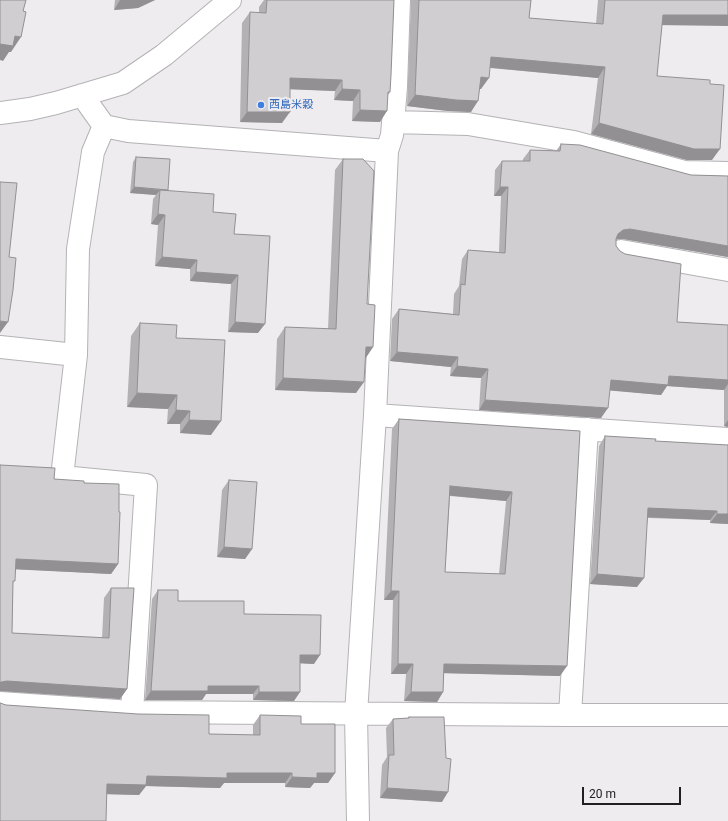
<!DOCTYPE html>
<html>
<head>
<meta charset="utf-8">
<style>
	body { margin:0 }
	#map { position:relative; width:728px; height:821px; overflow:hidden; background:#efecf0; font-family:Roboto,sans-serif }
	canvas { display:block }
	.scale { position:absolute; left:582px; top:787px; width:99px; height:18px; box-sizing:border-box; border:2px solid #212021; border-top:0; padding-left:5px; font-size:12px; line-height:14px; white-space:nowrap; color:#212021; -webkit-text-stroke:3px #efecf0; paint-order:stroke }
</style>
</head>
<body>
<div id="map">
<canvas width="728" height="821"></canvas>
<div class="scale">20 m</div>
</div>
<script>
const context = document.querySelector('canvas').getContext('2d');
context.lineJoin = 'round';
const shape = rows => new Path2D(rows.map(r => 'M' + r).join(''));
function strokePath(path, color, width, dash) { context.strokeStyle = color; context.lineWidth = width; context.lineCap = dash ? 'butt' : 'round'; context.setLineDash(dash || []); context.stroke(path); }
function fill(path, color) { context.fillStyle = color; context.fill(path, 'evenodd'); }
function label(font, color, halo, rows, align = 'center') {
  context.font = font + ' Roboto,"Noto Sans JP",sans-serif'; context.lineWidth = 4; context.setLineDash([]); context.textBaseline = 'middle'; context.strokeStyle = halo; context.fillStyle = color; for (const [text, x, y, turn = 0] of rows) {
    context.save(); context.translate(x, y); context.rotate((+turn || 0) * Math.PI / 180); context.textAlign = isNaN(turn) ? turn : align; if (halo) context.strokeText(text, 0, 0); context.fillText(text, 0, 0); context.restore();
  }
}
const minor = shape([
	[82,95,104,126,128,131,387,151],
	[0,113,30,109,56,103,123,83,164,55,230,0],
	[393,122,468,124,574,142,685,172,728,173],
	[621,251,728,270],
	[0,347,76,355,78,249,93,152,104,126],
	[76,355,62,477,146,485,132,712],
	[375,415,728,439],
	[0,703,132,712,570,715,728,715],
	[570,715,587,429],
	[358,821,356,714,375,415,387,151,392,135,396,87,399,0]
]);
strokePath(minor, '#b4b2b5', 24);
strokePath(minor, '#fff', 22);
fill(shape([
	[115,0,155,0,138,8,114,10],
	[264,0,394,0,390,92,388,95,380,122,352,121,353,101,334,100,335,91,290,89,282,123,240,122,242,23,250,12,259,13,259,7],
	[411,0,531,0,529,18,596,24,598,0,728,0,662,25,657,76,712,160,687,160,591,134,598,78,490,68,481,89,480,89,471,112,448,111,407,106],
	[561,144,691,175,728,176,728,257,623,239,616,240,616,246,677,322,728,325,728,427,724,426,724,390,667,386,661,395,610,390,601,418,479,410,481,378,450,376,451,367,390,361,392,319,399,309,453,314,454,294,459,286,462,259,468,250,499,252,501,196,494,196,495,170,502,161,523,161,523,159,530,150,556,151],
	[136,157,168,190,213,212,234,234,258,333,228,332,231,284,190,281,190,269,155,266,158,225,151,224,153,199,156,195,130,193,133,162],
	[343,159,367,304,373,347,365,359,356,393,275,390,277,339,285,327,328,329,335,170],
	[140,323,176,338,211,435,180,433,180,424,167,424,168,409,127,407,131,336],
	[399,419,580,431,560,676,444,673,443,692,437,702,404,701,406,674,391,674,393,600,384,600,392,429],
	[450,496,506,501,499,574,445,572],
	[605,436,655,441,727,445,728,444,728,524,710,523,710,520,648,518,637,587,590,584,599,446],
	[0,465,54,479,84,483,118,564,111,574,16,569,13,584,12,633,102,638,104,598,111,588,127,689,120,699,0,691],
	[229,480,252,549,245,559,217,557,222,490],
	[158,590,178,601,244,614,314,664,300,663,294,701,253,700,253,694,206,694,202,700,145,700,152,599],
	[6,705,209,734,253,735,253,725,260,715,301,724,335,773,328,783,314,783,310,788,285,787,285,783,224,783,220,788,146,786,139,795,107,794],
	[409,717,442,802,380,798,382,765,387,757,386,728,393,719,408,718]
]), '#b3b1b4');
fill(shape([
	[120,0,155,0,138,8,114,10],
	[663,15,728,15,728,26,655,25],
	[15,36,21,37,11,52,9,52,3,61,0,60,0,44],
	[491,57,605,67,598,78,483,67],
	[481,77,489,78,481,89,473,88],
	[290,78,342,80,335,91,283,89],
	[342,89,360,90,353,101,334,100],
	[415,95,478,101,471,112,448,111,407,106],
	[360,110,387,111,380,122,352,121],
	[247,112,290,112,282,123,240,122],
	[599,123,720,149,712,160,687,160,591,134],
	[134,187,160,190,156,195,130,193],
	[500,187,508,187,501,196,494,196],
	[158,214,165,215,158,225,151,224],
	[630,229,728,246,728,257,623,239,616,239,611,243,618,234,623,230],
	[162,257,197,260,190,269,155,266],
	[196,272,238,275,231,284,190,281],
	[0,321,8,322,0,333],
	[235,322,265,324,258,333,228,332],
	[366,347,373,347,365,359],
	[397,352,458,357,451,367,390,361],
	[457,366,488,369,481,378,450,376],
	[669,376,728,380,728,384,724,390,667,386,661,395,604,390,611,380],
	[283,378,364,382,356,393,275,390],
	[137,393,177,395,168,409,127,407],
	[485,400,608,408,601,418,479,410],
	[176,410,190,411,180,424,167,424],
	[189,420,221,421,211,435,180,433],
	[728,420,728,427,724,426],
	[450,486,512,492,506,501,444,495],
	[648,508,717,511,710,520,642,517],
	[717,514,728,514,728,524,710,523],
	[224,547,252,549,245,559,217,557],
	[16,559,118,564,111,574,9,569],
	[597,574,644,578,637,587,590,584],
	[391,591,399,591,393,600,384,600],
	[300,655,320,655,314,664,294,663],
	[398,664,413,664,406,674,391,674],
	[444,664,567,666,560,676,437,673],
	[7,681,127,689,120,699,0,691,0,683,1,682],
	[208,686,259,686,253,694,206,694,202,700,145,700,151,691],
	[259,692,300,692,294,701,253,700],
	[411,692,443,692,437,702,404,701],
	[227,773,292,773,285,783,224,783,220,788,146,786,139,795,100,794,107,784,147,776],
	[317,773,335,773,328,783,314,783,310,788,285,787,292,777],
	[387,788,448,792,442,802,380,798]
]), '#929092');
const building = shape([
	[0,0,26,0,23,11,26,12,21,37,15,36,13,46,0,44,0,0],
	[267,0,394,0,391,75,390,92,388,92,387,111,360,110,360,90,342,89,342,80,290,78,290,112,247,112,250,12,266,13,267,0],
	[419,0,531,0,529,18,603,24,605,0,728,0,728,15,663,15,657,76,710,80,710,84,724,85,720,149,694,149,599,123,605,67,491,57,489,78,481,77,478,101,456,100,415,95,419,0],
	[561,144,580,145,691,175,728,176,728,246,630,229,623,230,618,234,616,239,616,246,620,251,625,254,681,264,677,322,728,325,728,380,669,376,668,385,611,380,608,408,485,400,488,369,457,366,458,357,397,352,399,309,459,315,461,284,465,285,468,250,505,253,508,187,500,187,502,161,530,161,530,150,560,151,561,144],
	[136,157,170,159,168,190,134,187,136,157],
	[343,159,363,159,374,171,367,304,375,305,373,347,366,347,364,382,283,378,285,327,336,329,343,159],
	[0,182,17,183,9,257,16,258,13,290,8,322,0,321,0,182],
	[160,190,214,194,213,212,236,214,234,234,270,236,265,324,235,322,238,275,196,272,197,260,162,257,165,215,158,214,160,190],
	[140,323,177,325,176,338,225,340,221,421,189,420,190,411,176,410,177,395,137,393,140,323],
	[399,419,580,431,567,666,444,664,443,692,411,692,413,664,398,664,399,591,391,591,399,419],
	[450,486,512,492,505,574,445,572,450,486],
	[605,436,656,439,655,441,728,445,728,514,717,514,717,511,648,508,644,578,597,574,605,436],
	[0,465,55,468,54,479,84,481,84,483,119,484,119,512,120,512,118,564,16,559,15,581,13,581,12,633,109,638,111,588,134,588,127,689,7,681,1,682,0,683,0,465],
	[229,480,257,482,252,549,224,547,229,480],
	[158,590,178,590,178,601,244,601,244,614,321,615,320,655,300,655,300,692,259,692,259,686,208,686,208,691,151,691,158,590],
	[0,703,6,705,138,714,209,715,209,734,260,735,260,715,301,716,301,724,335,724,335,773,317,773,317,778,292,777,292,773,227,773,227,778,147,776,146,785,107,784,106,821,0,821,0,703],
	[409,717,444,717,446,758,451,759,448,792,387,788,389,755,394,755,393,719,409,718,409,717]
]);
fill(building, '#d0ced1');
strokePath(building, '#929092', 1);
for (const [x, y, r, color] of [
	[261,105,4,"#3f7fe0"]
]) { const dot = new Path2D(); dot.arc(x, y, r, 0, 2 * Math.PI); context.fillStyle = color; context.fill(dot); strokePath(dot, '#efecf0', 1.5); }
label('11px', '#366cbe', '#efecf0', [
	["西島米穀",269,105]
], 'left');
</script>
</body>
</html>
